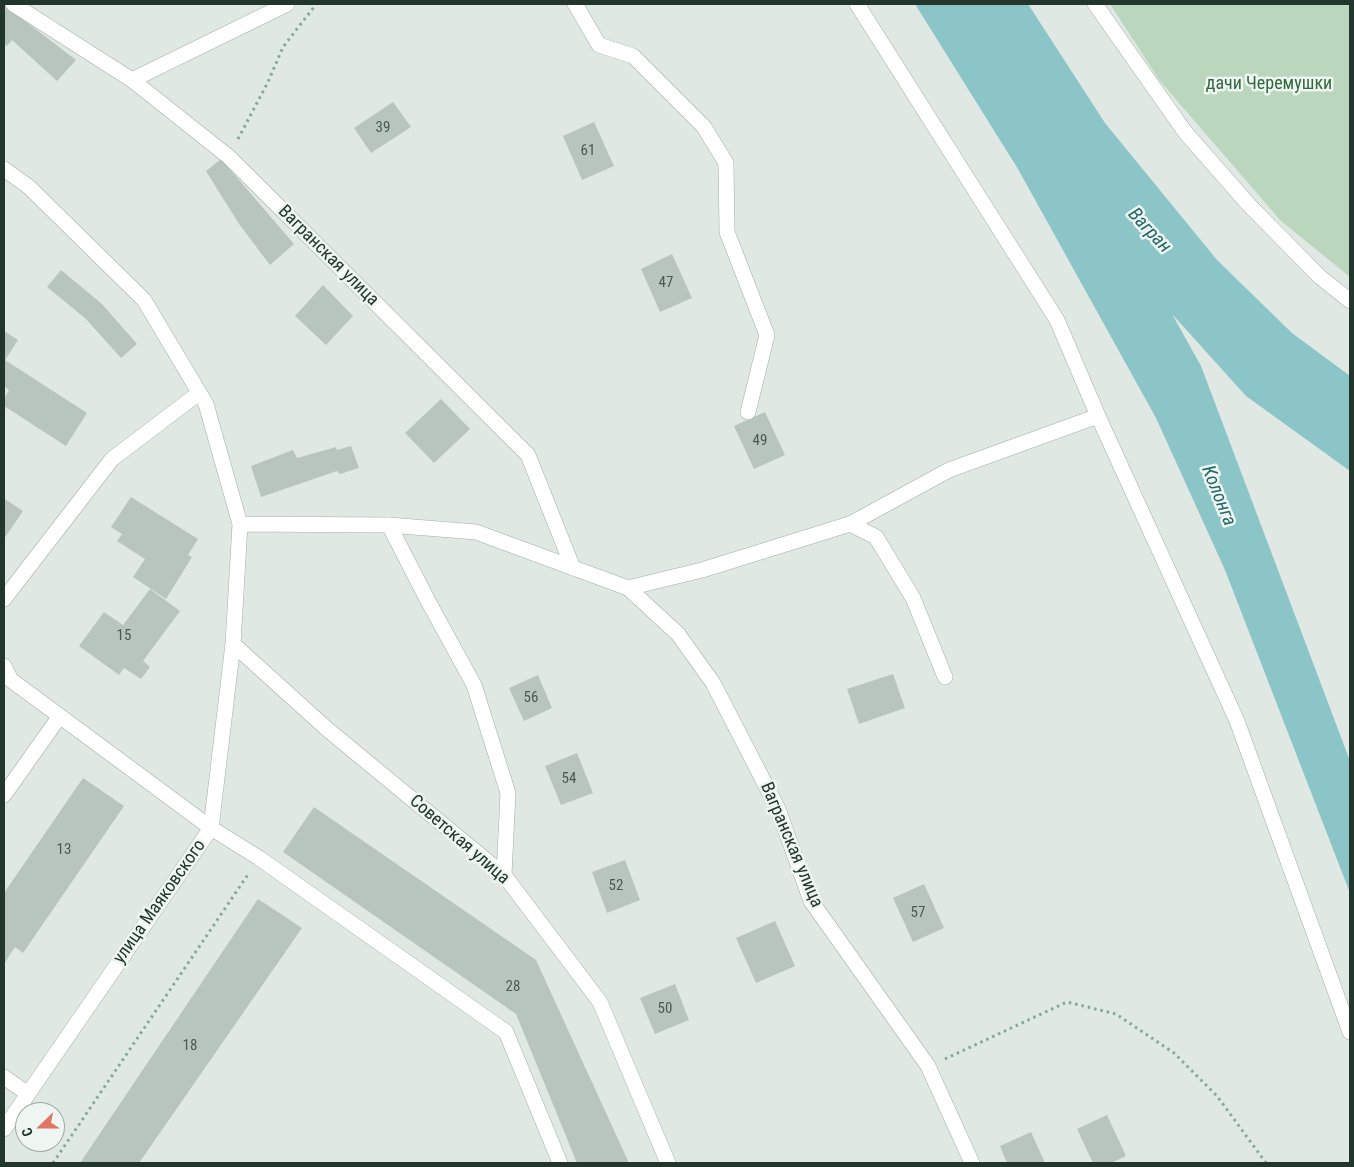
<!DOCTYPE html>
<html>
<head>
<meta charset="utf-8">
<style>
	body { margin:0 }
	#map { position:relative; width:1354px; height:1167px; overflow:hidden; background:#dfe8e3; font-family:"Roboto Condensed",sans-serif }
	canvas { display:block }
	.frame { position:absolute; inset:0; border:5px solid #22362e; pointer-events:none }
	.north { position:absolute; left:15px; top:1102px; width:50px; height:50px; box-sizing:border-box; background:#eff5f1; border:1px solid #9da9a3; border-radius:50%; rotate:248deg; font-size:14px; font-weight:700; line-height:20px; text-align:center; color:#22362e }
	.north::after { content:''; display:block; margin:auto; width:18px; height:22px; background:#e17464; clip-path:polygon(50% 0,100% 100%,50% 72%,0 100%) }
</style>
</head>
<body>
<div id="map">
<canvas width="1354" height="1167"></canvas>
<div class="frame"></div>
<div class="north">С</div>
</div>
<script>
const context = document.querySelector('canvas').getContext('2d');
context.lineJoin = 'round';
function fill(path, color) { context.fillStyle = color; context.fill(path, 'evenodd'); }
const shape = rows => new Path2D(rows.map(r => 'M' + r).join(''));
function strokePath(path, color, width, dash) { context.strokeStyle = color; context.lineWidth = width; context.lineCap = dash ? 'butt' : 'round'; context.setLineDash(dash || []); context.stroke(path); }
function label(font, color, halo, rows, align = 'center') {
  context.font = font + ' "Roboto Condensed",sans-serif'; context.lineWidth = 5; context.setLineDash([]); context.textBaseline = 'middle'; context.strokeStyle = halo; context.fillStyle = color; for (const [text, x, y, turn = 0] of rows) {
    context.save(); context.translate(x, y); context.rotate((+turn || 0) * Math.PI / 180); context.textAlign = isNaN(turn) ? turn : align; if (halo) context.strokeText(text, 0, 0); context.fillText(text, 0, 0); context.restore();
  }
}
fill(shape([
	[1110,4,1350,4,1350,277,1281,221,1160,81]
]), '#bad7be');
fill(shape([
	[915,4,1028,4,1105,123,1217,260,1292,333,1350,376,1350,471,1246,396,1172,314,1201,366,1350,761,1350,893,1225,570,1156,418,1018,169]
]), '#8cc5c7');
fill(shape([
	[4,5,76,60,57,81,12,40,7,46,4,43],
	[393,102,411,127,371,153,354,128],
	[594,122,614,166,582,180,563,136],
	[221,159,294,244,270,265,239,224,206,171],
	[672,254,692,298,660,312,641,269],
	[61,270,102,304,137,344,121,358,86,319,47,287],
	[323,285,353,316,326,345,295,316],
	[4,331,18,340,5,360,87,413,66,446,4,406,4,399,9,390,4,386],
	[441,399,470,429,434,463,405,433],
	[765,412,785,455,754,469,734,426],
	[351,446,359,468,340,474,337,471,261,497,251,466,293,450,297,458,336,447,337,450],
	[131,497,198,539,188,555,192,557,166,599,133,577,145,559,117,541,122,534,111,527],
	[5,499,23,511,4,539,4,501],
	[150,589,180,611,143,661,150,667,141,679,124,668,119,675,79,646,104,612,123,625],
	[893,674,905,708,859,724,847,689],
	[538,675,552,708,524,721,509,688],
	[577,753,593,793,561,805,545,766],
	[83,778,124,806,23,953,15,947,4,964,4,893],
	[314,807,536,960,629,1163,577,1163,516,1014,283,852],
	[625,860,640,900,607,913,592,872],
	[924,884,944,928,913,942,893,898],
	[258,899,302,928,139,1163,80,1163],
	[775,921,795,966,756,983,736,938],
	[675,984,689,1020,655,1034,640,998],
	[1107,1115,1126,1156,1111,1163,1093,1163,1077,1129],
	[1031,1132,1045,1163,1007,1163,1000,1146]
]), '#b8c5be');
const service = shape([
	[575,4,599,45,633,56,704,127,726,163,727,232,767,335,748,412],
	[850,524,876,537,913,598,945,677],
	[389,525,428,601,474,685,508,793,504,875],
	[4,599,112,459,199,393],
	[4,666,11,680,211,828,259,858,506,1032,560,1163],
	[4,795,60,716],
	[4,1077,28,1094]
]);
const minor = shape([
	[13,4,132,80,229,157,528,455,573,568],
	[857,4,1057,320,1098,416,1237,721,1350,1032],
	[1095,4,1185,132,1249,205,1320,277,1350,301],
	[132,80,287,4],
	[4,169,29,187,144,300,206,404,240,524,233,644,211,828,4,1129],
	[240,524,389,525,476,532,628,588,702,570,850,524,949,470,1098,416],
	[628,588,678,634,713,683,778,809,811,901,928,1066,972,1163],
	[233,644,327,729,504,875,600,1002,668,1163]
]);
strokePath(service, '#a3afa9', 16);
strokePath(minor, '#a3afa9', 16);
strokePath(shape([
	[238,139,268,82,283,47,314,7,314,4],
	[945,1059,1067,1002,1116,1014,1174,1053,1217,1096,1266,1163],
	[53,1163,249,873]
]), '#83a898', 3, [2.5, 4]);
strokePath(service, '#fff', 15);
strokePath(minor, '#fff', 15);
label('15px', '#485a52', null, [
	["39",383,128],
	["61",588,151],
	["47",666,283],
	["49",760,441],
	["15",124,636],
	["56",531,698],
	["54",569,779],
	["13",64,850],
	["52",616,886],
	["57",918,913],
	["28",513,987],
	["50",665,1009],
	["18",190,1046]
]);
label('18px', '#316840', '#eff5f1', [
	["дачи Черемушки",1269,84]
]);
label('18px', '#22362e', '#eff5f1', [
	["Вагранская улица",328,256,45],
	["Советская улица",459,840,41],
	["Вагранская улица",791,845,67],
	["улица Маяковского",160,902,-55]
]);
label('italic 19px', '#24676a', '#eff5f1', [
	["Вагран",1149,231,47],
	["Колонга",1218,496,68]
]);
</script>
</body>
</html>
